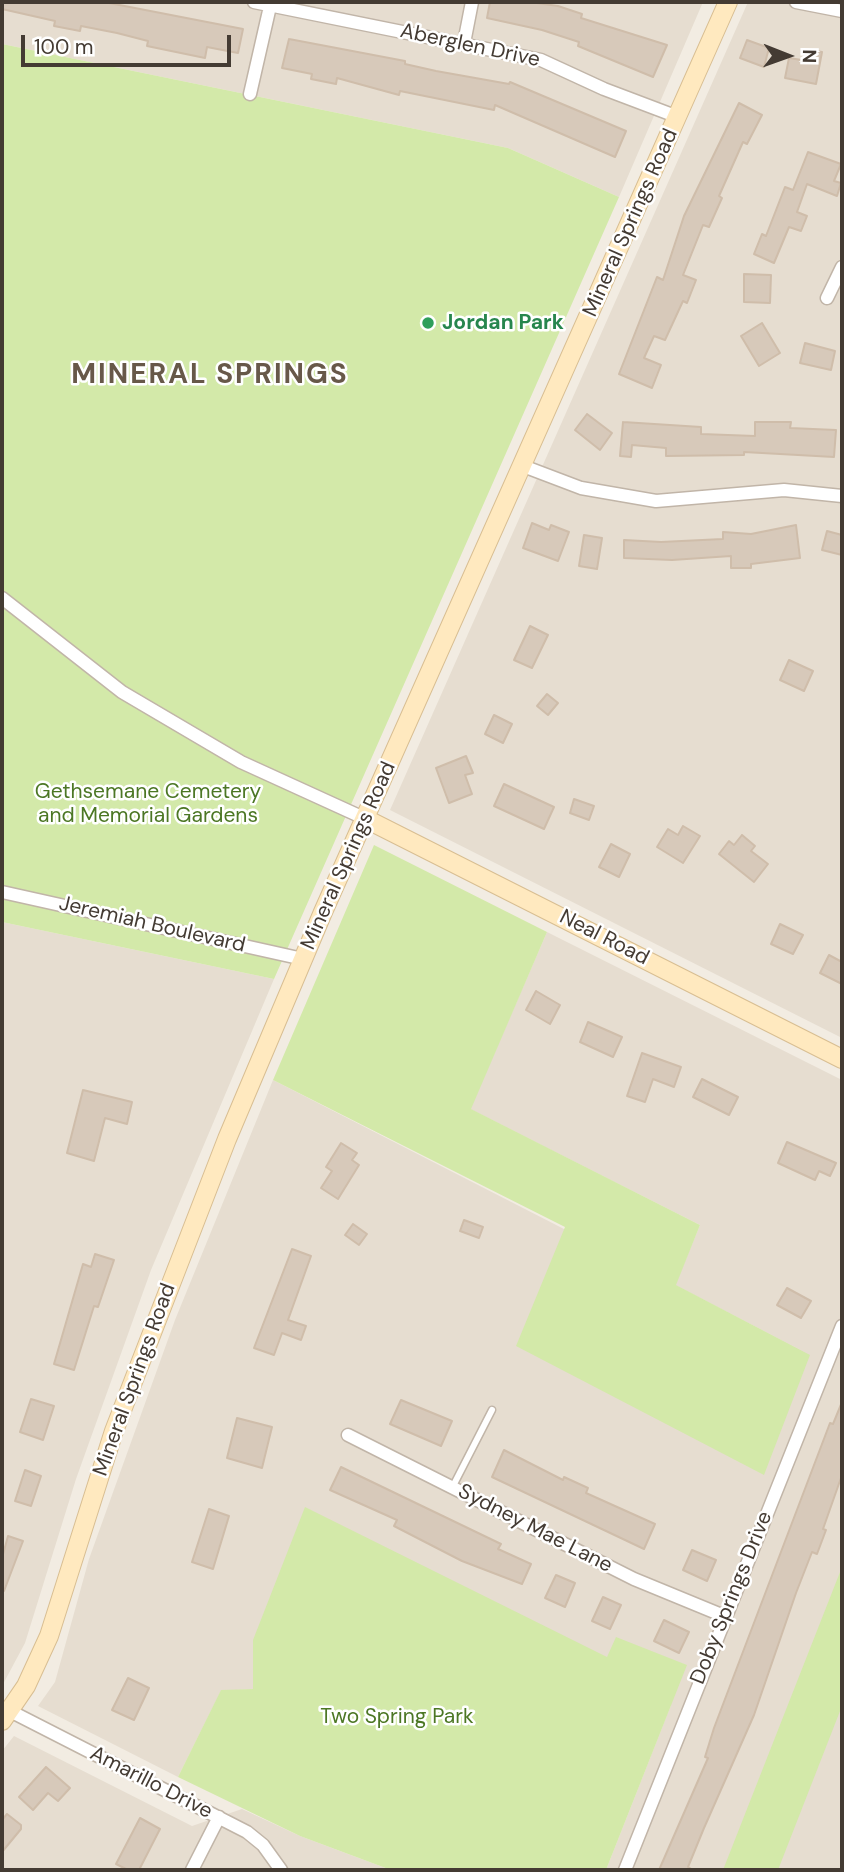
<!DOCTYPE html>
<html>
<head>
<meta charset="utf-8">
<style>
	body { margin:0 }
	#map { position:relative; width:844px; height:1872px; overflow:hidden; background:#f2ece2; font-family:"DM Sans",sans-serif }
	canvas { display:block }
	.frame { position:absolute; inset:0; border:4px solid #443b33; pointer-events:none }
	.north { position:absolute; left:753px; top:21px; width:70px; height:70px; -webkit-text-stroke:5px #fff; paint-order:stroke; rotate:91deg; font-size:19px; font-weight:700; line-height:28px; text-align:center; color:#443b33 }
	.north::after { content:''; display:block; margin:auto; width:24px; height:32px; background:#443b33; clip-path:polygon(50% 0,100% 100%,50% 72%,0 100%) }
	.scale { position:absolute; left:21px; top:35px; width:210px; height:32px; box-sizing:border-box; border:4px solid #443b33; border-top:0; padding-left:9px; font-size:21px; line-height:24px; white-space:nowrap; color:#443b33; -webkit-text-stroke:5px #fff; paint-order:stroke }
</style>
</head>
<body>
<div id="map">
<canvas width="844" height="1872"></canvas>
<div class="frame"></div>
<div class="north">N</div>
<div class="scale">100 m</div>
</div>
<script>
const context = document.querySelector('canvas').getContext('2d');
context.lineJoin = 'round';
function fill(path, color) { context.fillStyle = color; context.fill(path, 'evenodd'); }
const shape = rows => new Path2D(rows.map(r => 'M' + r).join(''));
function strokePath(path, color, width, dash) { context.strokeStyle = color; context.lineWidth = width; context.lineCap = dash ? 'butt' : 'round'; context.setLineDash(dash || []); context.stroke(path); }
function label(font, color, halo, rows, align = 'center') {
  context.font = font + ' "DM Sans",sans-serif'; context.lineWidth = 5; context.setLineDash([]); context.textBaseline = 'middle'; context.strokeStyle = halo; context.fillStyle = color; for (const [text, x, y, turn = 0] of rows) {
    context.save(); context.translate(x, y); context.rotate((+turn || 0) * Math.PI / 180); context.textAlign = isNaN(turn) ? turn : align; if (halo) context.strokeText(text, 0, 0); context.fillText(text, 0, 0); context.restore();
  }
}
fill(shape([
	[2,2,703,2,619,197,508,148,2,44],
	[748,2,842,2,842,1038,390,810],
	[2,922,274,979,151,1270,76,1479,25,1643,2,1686],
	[547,932,842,1080,842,1870,606,1870,671,1705,253,1640,253,1689,221,1691,178,1777,38,1706,55,1682,89,1559,175,1320,273,1080,810,1355,675,1285,700,1225,470,1109],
	[14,1736,192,1826,242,1809,300,1836,391,1870,2,1870,2,1751]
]), '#e6ddd0');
fill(shape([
	[2,44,508,148,619,197,274,979,2,922],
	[374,845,547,932,471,1109,700,1225,676,1285,810,1355,764,1475,516,1346,565,1227,273,1080],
	[305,1507,607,1657,616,1637,687,1665,606,1870,391,1870,300,1836,178,1777,221,1690,253,1689,253,1640],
	[842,1567,842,1706,778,1870,723,1870]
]), '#d3e9a9');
const building = shape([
	[2,2,104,2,243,29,238,53,207,47,205,58,147,46,148,41,117,33,81,26,80,31,54,26,55,21,2,9,2,2],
	[490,2,530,2,558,6,582,14,581,18,667,45,653,77,578,46,579,42,542,30,487,18,490,2],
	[289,39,405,61,405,64,436,71,509,84,510,82,626,131,615,157,495,105,494,110,400,91,399,95,337,78,336,84,311,79,312,74,282,68,289,39],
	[747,40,769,48,764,67,740,58,747,40],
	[810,50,822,52,816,84,785,78,789,58,808,61,810,50],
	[739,103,762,115,747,144,743,142,719,196,722,198,709,227,703,225,683,275,696,280,687,303,683,301,665,340,654,336,644,358,661,365,652,388,619,374,657,277,663,280,684,216,739,103],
	[808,152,841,164,834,181,841,183,837,196,807,184,797,212,807,216,801,231,789,227,774,263,754,254,762,234,766,236,785,187,793,190,808,152],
	[744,274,771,275,770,303,744,302,744,274],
	[762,323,780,353,759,366,741,336,762,323],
	[805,343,835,351,831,370,800,363,805,343],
	[587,414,612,433,600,450,575,430,587,414],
	[623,422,701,427,701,434,755,436,755,422,791,422,790,428,836,430,834,457,744,452,744,455,666,456,666,448,632,445,631,457,620,456,623,422],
	[532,523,549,530,551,525,569,532,558,561,523,548,532,523],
	[796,525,800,558,751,564,751,568,731,568,731,556,672,560,624,558,624,540,661,542,723,539,723,532,751,534,796,525],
	[827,531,842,535,842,555,822,550,827,531],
	[584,535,602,538,597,569,579,566,584,535],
	[530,626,548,635,532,668,514,660,530,626],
	[789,660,813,671,804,691,780,680,789,660],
	[547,694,558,703,548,715,537,706,547,694],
	[494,715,512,724,503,743,485,734,494,715],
	[466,756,473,773,465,775,472,794,449,803,436,768,466,756],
	[504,784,554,807,544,829,494,806,504,784],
	[574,799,594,806,589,820,570,813,574,799],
	[683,826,700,836,683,863,657,847,668,829,678,835,683,826],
	[742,835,755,846,751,851,768,864,754,882,719,854,729,841,734,845,742,835],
	[611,844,630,854,619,877,599,867,611,844],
	[780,924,803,935,793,954,771,944,780,924],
	[829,955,842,962,842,984,820,973,829,955],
	[536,991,560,1005,550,1024,526,1010,536,991],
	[588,1022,622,1037,613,1057,580,1042,588,1022],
	[642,1053,681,1067,674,1087,653,1079,645,1102,627,1096,642,1053],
	[702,1079,738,1097,729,1115,693,1097,702,1079],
	[83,1090,132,1102,127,1124,105,1118,94,1161,67,1153,83,1090],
	[787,1142,836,1163,830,1176,819,1171,815,1180,778,1163,787,1142],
	[341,1143,357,1153,352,1160,359,1165,338,1199,321,1188,332,1171,326,1167,341,1143],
	[464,1220,483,1227,479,1238,460,1231,464,1220],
	[353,1224,367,1234,359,1245,345,1235,353,1224],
	[292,1249,311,1256,288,1320,306,1326,301,1340,282,1333,274,1355,254,1348,292,1249],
	[95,1254,114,1260,98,1307,94,1306,74,1370,54,1364,83,1264,91,1267,95,1254],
	[787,1288,811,1301,801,1318,777,1305,787,1288],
	[31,1399,54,1406,43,1440,20,1432,31,1399],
	[401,1400,452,1421,441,1446,390,1424,401,1400],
	[842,1402,842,1475,823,1529,826,1530,817,1554,812,1552,796,1593,754,1715,704,1828,688,1867,693,1870,659,1870,708,1758,705,1757,714,1728,830,1423,833,1424,842,1402],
	[237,1418,272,1427,262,1468,227,1458,237,1418],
	[504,1450,563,1480,564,1477,588,1488,586,1493,655,1524,644,1549,492,1477,504,1450],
	[341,1467,501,1544,498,1549,531,1564,522,1584,462,1561,394,1526,397,1520,330,1490,341,1467],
	[25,1470,41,1476,31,1506,15,1501,25,1470],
	[209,1509,229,1516,213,1569,192,1562,209,1509],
	[8,1536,23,1541,4,1591,2,1591,2,1558,8,1536],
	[692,1550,716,1560,707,1581,683,1570,692,1550],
	[556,1575,575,1583,565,1607,545,1598,556,1575],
	[603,1597,621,1605,610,1629,592,1621,603,1597],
	[664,1620,689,1632,679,1653,654,1641,664,1620],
	[128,1678,149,1688,134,1720,112,1710,128,1678],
	[46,1767,70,1788,58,1801,48,1793,33,1810,19,1797,46,1767],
	[7,1814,21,1825,21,1829,2,1852,2,1820,7,1814],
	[140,1818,160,1829,139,1870,128,1870,116,1864,140,1818]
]);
fill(building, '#d7c9ba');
strokePath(building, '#cfbdaa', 2);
const lane = shape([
	[452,1488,492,1410]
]);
const street = shape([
	[254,2,541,60,604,89,678,117],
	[796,2,842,11],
	[464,43,472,2],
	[250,94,271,2],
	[827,298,842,267],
	[523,466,581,488,656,501,784,490,842,496],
	[2,598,122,692,241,762,366,819],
	[2,892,303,959],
	[348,1435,634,1579,724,1616],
	[10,1711,247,1832,263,1845,281,1870],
	[192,1870,219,1817],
	[625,1870,842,1326]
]);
const secondary = shape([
	[366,819,842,1059],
	[2,1721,26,1686,49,1636,114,1431,227,1139,323,912,728,2]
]);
strokePath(lane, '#c1b5a8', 9);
strokePath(street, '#c1b5a8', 15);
strokePath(secondary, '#d8be92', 20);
strokePath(lane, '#fff', 6);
strokePath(street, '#fff', 12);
strokePath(secondary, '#ffe9bf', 18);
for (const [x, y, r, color] of [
	[428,323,7,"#2e9e5b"]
]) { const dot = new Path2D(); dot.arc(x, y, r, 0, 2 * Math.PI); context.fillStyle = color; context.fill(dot); strokePath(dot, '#fff', 2.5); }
label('21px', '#443b33', '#fff', [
	["Aberglen Drive",470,46,12],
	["Mineral Springs Road",631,223,-66],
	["Mineral Springs Road",349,856,-66],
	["Jeremiah Boulevard",152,925,13],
	["Neal Road",604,938,27],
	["Mineral Springs Road",135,1380,-70],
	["Sydney Mae Lane",535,1529,27],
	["Doby Springs Drive",732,1598,-68],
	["Amarillo Drive",151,1783,27]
]);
label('bold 21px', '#27864d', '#fff', [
	["Jordan Park",442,323]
], 'left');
label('21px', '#4c7724', '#fff', [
	["Gethsemane Cemetery",148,792],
	["and Memorial Gardens",148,816],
	["Two Spring Park",397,1717]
]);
context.letterSpacing = '2px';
label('bold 28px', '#675849', '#fff', [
	["MINERAL SPRINGS",210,376]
]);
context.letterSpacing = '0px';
</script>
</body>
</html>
